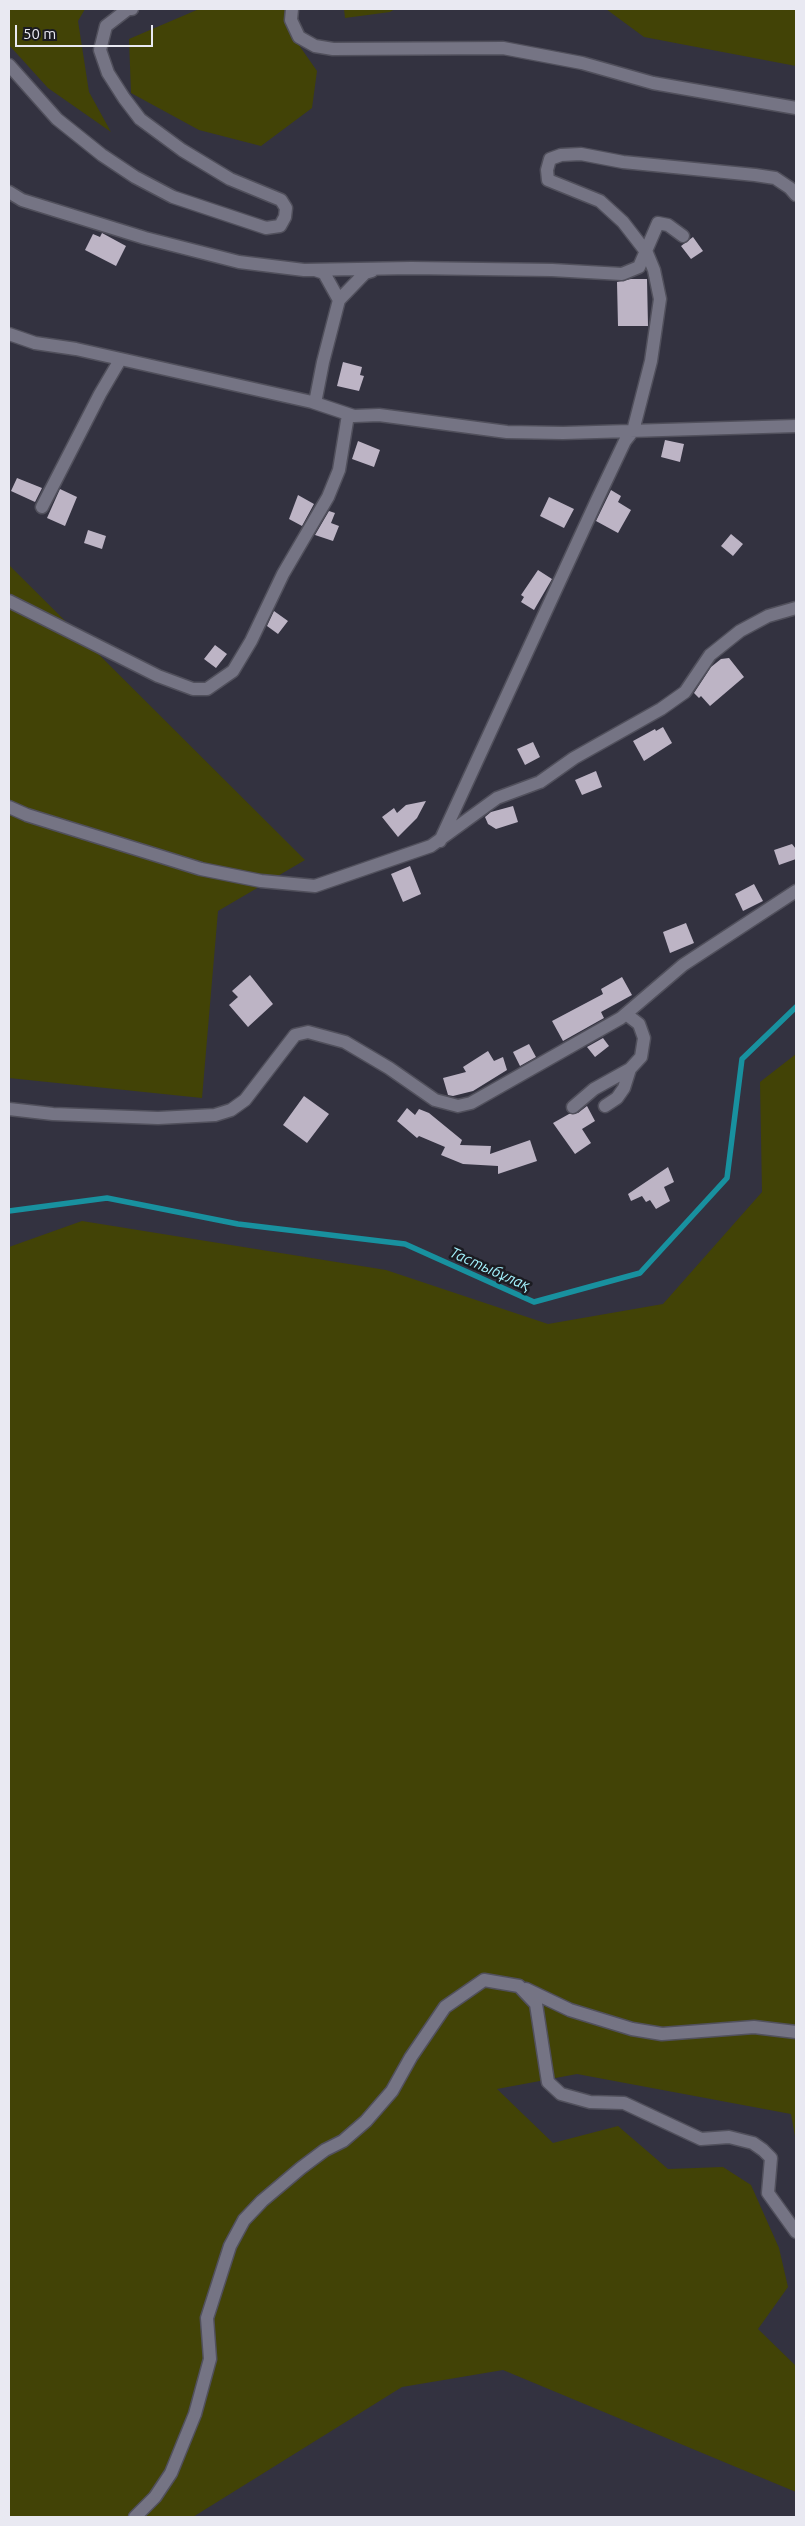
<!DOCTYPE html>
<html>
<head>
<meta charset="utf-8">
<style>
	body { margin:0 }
	#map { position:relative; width:805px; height:2526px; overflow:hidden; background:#333240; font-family:Ubuntu,sans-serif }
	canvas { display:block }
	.frame { position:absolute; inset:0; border:10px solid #e9e9f2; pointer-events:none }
	.scale { position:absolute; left:15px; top:25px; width:138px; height:22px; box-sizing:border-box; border:2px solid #e9e9f2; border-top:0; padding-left:6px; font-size:15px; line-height:18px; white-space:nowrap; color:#e9e9f2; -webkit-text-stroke:4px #1b1b21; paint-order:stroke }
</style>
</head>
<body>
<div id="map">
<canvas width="805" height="2526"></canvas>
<div class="frame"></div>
<div class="scale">50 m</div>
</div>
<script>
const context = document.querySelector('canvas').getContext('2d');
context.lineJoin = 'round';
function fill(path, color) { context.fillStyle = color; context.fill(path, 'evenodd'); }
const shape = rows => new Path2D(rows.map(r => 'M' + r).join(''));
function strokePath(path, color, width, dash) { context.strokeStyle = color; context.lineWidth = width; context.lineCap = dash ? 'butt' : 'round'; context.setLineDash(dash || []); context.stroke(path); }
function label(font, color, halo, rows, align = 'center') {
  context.font = font + ' Ubuntu,sans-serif'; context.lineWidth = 5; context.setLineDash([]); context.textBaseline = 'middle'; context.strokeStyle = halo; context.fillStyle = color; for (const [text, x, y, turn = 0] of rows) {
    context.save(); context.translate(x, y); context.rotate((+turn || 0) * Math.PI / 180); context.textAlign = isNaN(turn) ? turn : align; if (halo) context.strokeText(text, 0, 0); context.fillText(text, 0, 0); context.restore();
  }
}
fill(shape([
	[9,9,85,9,78,21,89,92,111,132,48,88,9,45],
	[199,9,285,9,287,28,317,71,312,108,261,146,199,130,131,93,129,39],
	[344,9,395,9,390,12,345,18],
	[606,9,796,9,796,66,644,37],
	[9,565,305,860,218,911,202,1098,9,1078],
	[796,1054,796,2142,791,2114,577,2074,497,2089,553,2143,618,2126,668,2169,723,2167,751,2185,779,2248,788,2287,758,2329,796,2366,796,2492,503,2370,402,2387,193,2517,9,2517,9,1247,82,1221,386,1270,548,1324,663,1304,762,1192,760,1082]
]), '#424306');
strokePath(shape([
	[9,1211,107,1198,238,1224,405,1244,534,1302,640,1273,727,1178,742,1059,796,1007]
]), '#18919f', 5.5);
fill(shape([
	[102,233,126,246,116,266,85,250,93,234,100,237],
	[693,237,703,251,691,259,681,246],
	[631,279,647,279,648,326,618,326,617,282],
	[343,362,362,367,360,375,364,376,359,391,337,386],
	[665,440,684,444,680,462,661,457],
	[358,441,380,450,374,467,352,459],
	[17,478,42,488,35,502,11,491],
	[60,489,77,497,65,526,47,518],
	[611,490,621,496,618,502,631,510,618,533,596,521],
	[298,495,314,504,302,526,289,519],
	[549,497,574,509,564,528,540,516],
	[329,511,335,513,331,523,339,526,333,541,315,535],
	[88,530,106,536,102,549,84,543],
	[731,534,743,544,733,556,721,546],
	[538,570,552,579,534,610,521,602,524,597,521,595],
	[274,611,288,621,278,634,267,626],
	[215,645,227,654,216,668,204,659],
	[729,658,744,677,710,706,701,696,699,698,694,693,711,667,721,659],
	[663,727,672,743,644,761,633,741,655,729,656,731],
	[533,742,540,757,525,765,517,749],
	[596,771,602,787,582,795,575,780],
	[426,801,417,818,398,837,382,817,394,808,397,813,406,805],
	[513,806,518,822,496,829,488,824,485,817,491,812],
	[792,844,796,849,796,859,779,865,774,850],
	[410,866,421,894,403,902,391,874],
	[754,884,763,901,743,911,735,894],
	[686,923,694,943,670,953,663,932],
	[250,975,273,1004,248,1027,229,1005,238,997,232,991],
	[622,977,632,995,601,1012,604,1018,563,1041,552,1021,603,994,601,989],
	[603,1038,609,1046,595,1057,587,1047],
	[529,1044,536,1057,520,1066,513,1052],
	[488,1051,494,1061,503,1057,507,1070,473,1091,453,1096,448,1095,443,1078,466,1072,463,1067],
	[304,1096,329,1114,307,1143,283,1125],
	[587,1106,595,1121,582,1129,591,1143,575,1154,553,1123,569,1114,578,1113],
	[407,1108,415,1115,419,1109,429,1113,462,1140,460,1145,491,1146,490,1154,530,1140,537,1161,498,1174,498,1166,463,1164,441,1155,445,1147,419,1136,417,1138,397,1121],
	[668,1167,674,1182,664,1187,670,1201,656,1209,650,1200,646,1202,642,1196,631,1201,628,1194]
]), '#bdb4c5');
const street = shape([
	[292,9,291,20,299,37,315,46,333,49,503,48,582,63,653,83,796,108],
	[9,65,57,119,102,155,135,177,173,197,266,228,280,226,285,217,286,208,281,200,230,179,182,150,140,119,124,98,108,73,100,50,106,26,128,9,132,9],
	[9,192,22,200,145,238,239,262,304,270,411,268,552,270,622,274,639,267,658,223,668,225,683,236],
	[315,270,324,273,339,300,323,362,315,403],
	[339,300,365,273,372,271],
	[9,334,35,343,76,349,312,402,354,416,379,415,507,432,563,433,796,426],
	[42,507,100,394,120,360],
	[9,601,158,676,193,689,207,689,233,671,251,641,283,574,328,497,339,470,348,415],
	[9,807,27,815,201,869,261,881,315,886,431,846,497,798,540,782,574,758,661,709,685,692,710,655,740,631,768,616,796,608],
	[440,841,597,500,625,441,633,431,651,361,660,299,654,270,647,253,623,222,600,201,548,180,547,170,550,159,561,155,581,154,623,162,755,175,775,178,790,188,796,195],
	[605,1106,617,1098,624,1088,630,1069],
	[573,1107,594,1089,630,1069,641,1057,644,1038,639,1024,626,1014],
	[9,1109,53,1114,158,1118,215,1115,231,1110,245,1100,295,1035,308,1032,345,1042,389,1068,435,1100,458,1106,471,1103,621,1018,683,965,796,891],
	[526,1989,570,2010,632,2029,662,2034,754,2027,796,2032],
	[135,2517,155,2497,171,2473,195,2414,210,2359,207,2318,230,2246,244,2220,262,2201,301,2168,325,2150,343,2141,366,2121,392,2091,411,2057,445,2007,484,1980,519,1986,536,2004,548,2082,561,2094,590,2102,624,2103,701,2139,729,2137,753,2143,763,2150,771,2158,768,2193,796,2232]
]);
strokePath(street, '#51505c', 15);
strokePath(street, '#757484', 12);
label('italic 15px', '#a5f3fe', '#1b1b21', [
	["Тастыбұлақ",490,1269,24]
]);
</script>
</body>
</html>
